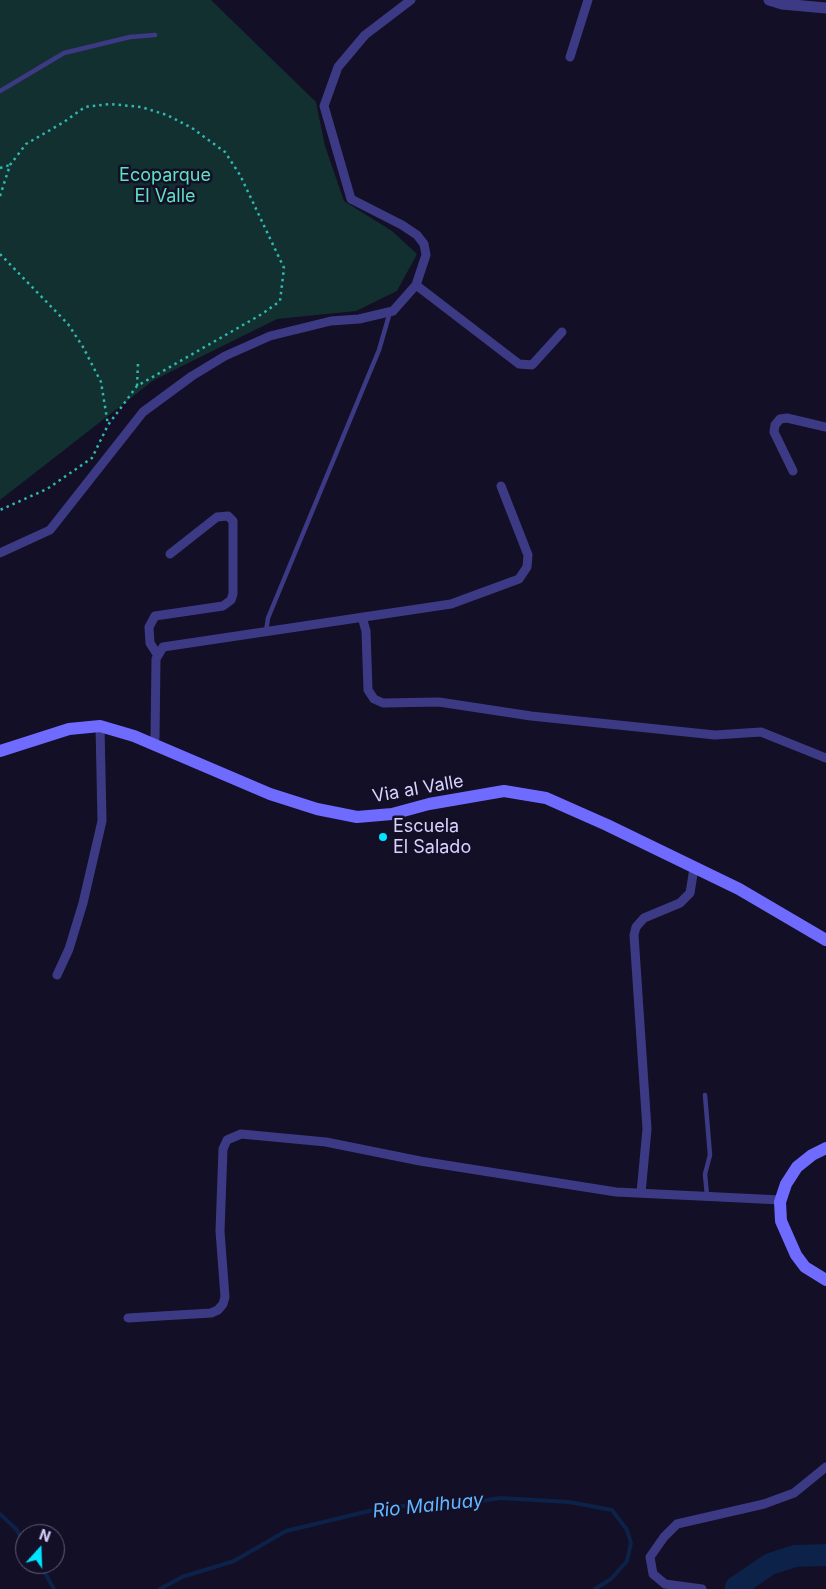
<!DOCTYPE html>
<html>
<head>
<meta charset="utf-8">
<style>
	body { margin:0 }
	#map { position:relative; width:826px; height:1589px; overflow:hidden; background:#130f26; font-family:Inter,sans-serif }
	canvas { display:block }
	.north { position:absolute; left:15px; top:1524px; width:50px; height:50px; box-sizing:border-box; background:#130f26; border:1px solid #625e7d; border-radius:50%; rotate:20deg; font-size:14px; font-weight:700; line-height:20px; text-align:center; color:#d9d4ff }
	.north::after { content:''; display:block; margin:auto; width:18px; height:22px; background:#00e5ff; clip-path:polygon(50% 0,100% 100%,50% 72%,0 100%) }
</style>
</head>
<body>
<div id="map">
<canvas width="826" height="1589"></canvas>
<div class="north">N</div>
</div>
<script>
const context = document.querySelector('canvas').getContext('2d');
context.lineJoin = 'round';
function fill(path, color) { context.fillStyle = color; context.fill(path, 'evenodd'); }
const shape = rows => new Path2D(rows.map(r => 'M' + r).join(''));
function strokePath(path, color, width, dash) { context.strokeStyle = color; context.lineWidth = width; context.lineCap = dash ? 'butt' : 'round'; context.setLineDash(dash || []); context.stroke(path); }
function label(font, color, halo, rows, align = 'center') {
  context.font = font + ' Inter,sans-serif'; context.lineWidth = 5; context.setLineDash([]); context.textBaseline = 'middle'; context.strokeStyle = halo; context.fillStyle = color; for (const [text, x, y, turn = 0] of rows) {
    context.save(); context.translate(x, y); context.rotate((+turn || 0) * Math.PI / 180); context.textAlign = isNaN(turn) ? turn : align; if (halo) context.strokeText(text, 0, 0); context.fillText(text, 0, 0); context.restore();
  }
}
fill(shape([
	[0,0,211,0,316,102,325,146,344,201,392,231,417,254,397,291,356,311,277,319,154,380,0,500]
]), '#12302f');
strokePath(shape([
	[0,1514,16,1529,25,1543],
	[40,1564,54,1589],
	[160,1589,182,1577,234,1561,286,1531,390,1506,449,1506,500,1498,569,1502,612,1510,627,1530,631,1543,627,1561,611,1579,595,1589]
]), '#0c2248', 4);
strokePath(shape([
	[736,1587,770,1564,795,1556,826,1555]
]), '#0c2248', 22);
strokePath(shape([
	[0,168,10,165],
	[0,196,10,165,26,144,64,122,85,107,110,104,141,107,167,115,192,128,225,152,240,175,284,268,280,301,262,314,137,386,108,425,92,458,47,489,0,510],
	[0,254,68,324,83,347,101,382,108,425],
	[137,386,138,363]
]), '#2fb8b0', 2.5, [2.5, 4]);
strokePath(shape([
	[0,91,64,53,130,37,155,35],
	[266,631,268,618,379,350,390,312],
	[705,1095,710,1155,705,1174,707,1196]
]), '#3d3a85', 4.5);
strokePath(shape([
	[570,57,588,0],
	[416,285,519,364,532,365,562,332],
	[793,471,774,432,775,425,780,419,787,418,826,427],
	[0,553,50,530,143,412,192,376,225,356,270,336,331,321,359,319,393,311,416,285,426,255,424,244,417,235,402,225,351,199,324,106,338,67,365,35,411,0],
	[362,617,366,631,368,690,374,699,383,703,439,702,531,716,715,735,761,732,826,758],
	[157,654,150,643,149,627,155,616,223,606,231,600,233,594,233,521,228,516,217,517,170,554],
	[152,744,155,738,156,659,163,647,451,604,519,579,527,567,528,555,501,486],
	[57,975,69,949,83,903,102,821,100,726],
	[641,1193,647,1129,634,935,636,927,644,918,680,903,690,893,694,868],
	[128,1318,211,1313,218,1310,223,1304,225,1297,220,1231,223,1149,227,1140,241,1134,326,1142,420,1161,616,1192,781,1200],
	[702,1589,665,1584,653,1574,650,1557,664,1537,677,1524,764,1504,794,1493,826,1467]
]), '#3d3a85', 9);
strokePath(shape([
	[769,0,782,4,826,8]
]), '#3d3a85', 11);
strokePath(shape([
	[0,751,69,729,100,726,134,736,270,794,317,809,357,817,392,814,429,804,504,791,546,798,607,825,739,889,826,940],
	[826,1148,812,1155,797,1167,786,1184,780,1202,781,1221,796,1255,805,1267,826,1280]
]), '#6f6bff', 12);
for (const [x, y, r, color] of [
	[383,837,5,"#00e5ff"]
]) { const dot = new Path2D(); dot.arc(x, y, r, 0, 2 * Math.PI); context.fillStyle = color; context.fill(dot); strokePath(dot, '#130f26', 2); }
label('18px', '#5fe0c0', '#130f26', [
	["Ecoparque",165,176],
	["El Valle",165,197]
]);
label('18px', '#d9d4ff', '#130f26', [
	["Via al Valle",418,789,-10]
]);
label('18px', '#d9d4ff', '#130f26', [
	["Escuela",393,827],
	["El Salado",393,848]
], 'left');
label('italic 19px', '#62b6ff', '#130f26', [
	["Rio Malhuay",428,1506,-6]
]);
</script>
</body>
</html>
